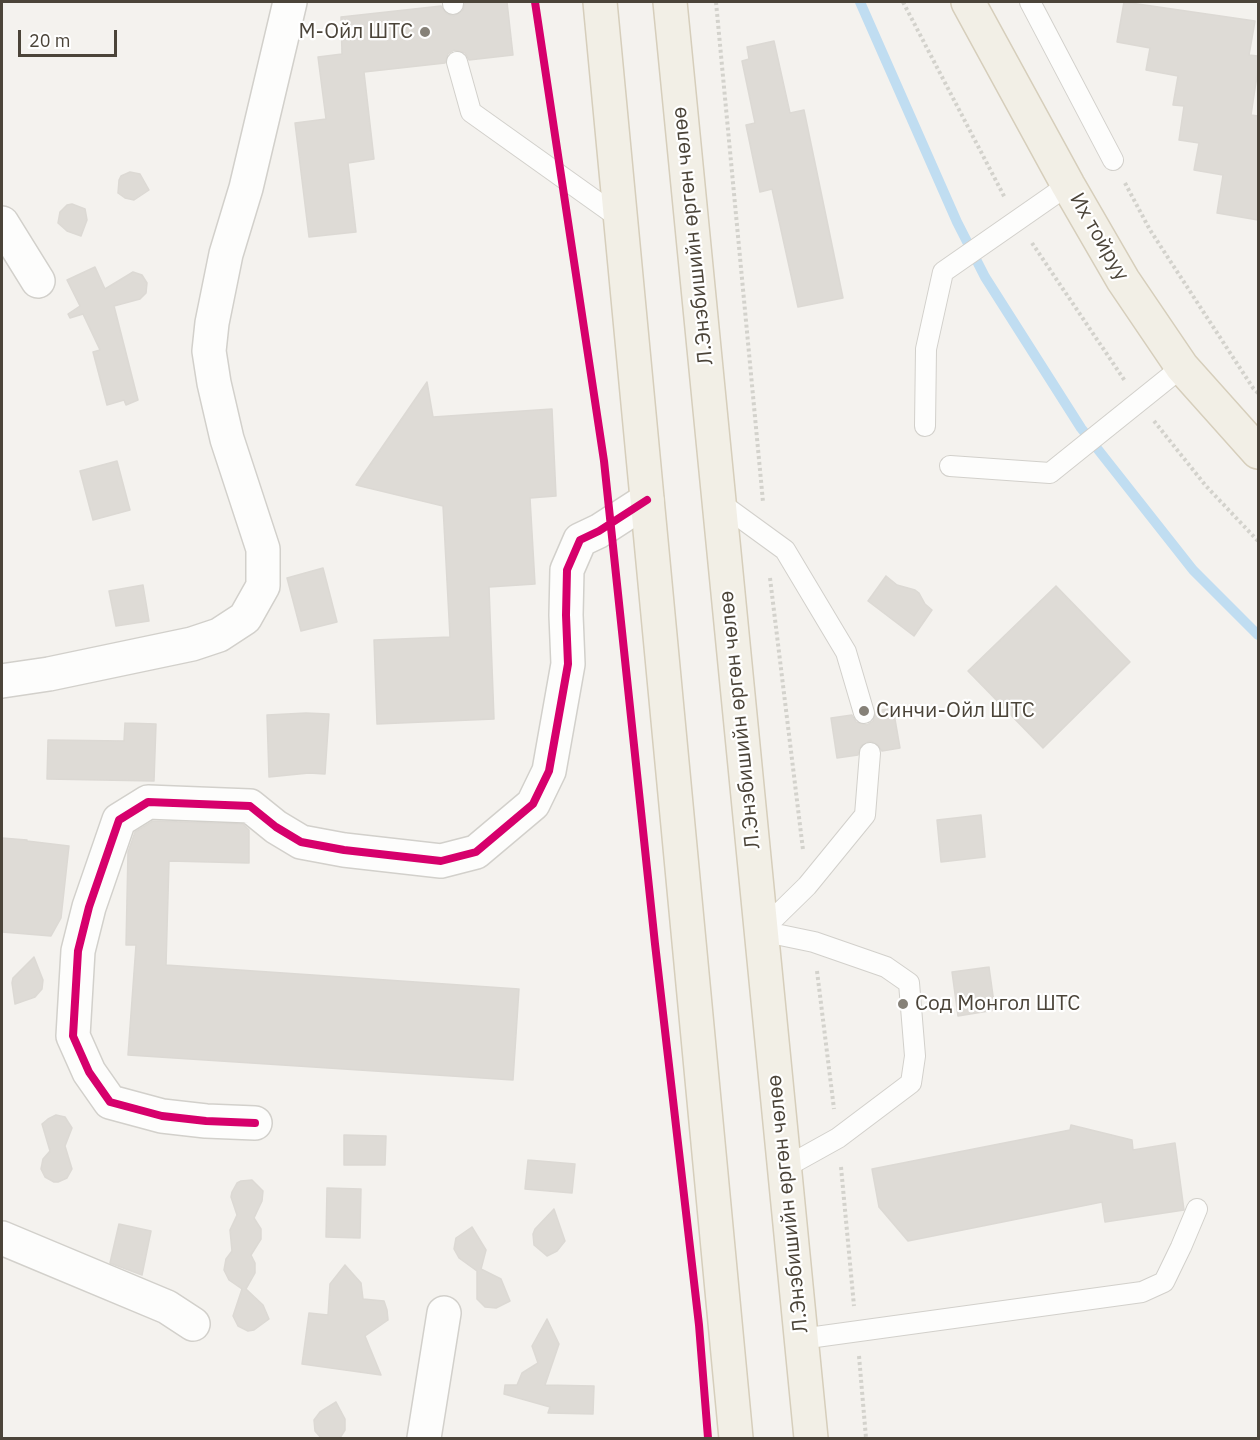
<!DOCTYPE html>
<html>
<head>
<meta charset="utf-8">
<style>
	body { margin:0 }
	#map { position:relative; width:1260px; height:1440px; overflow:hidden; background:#f4f2ee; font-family:"IBM Plex Sans",sans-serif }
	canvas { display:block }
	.frame { position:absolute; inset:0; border:3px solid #4b4439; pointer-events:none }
	.scale { position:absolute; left:18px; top:30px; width:99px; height:27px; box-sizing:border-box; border:3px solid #4b4439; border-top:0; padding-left:8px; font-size:18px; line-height:21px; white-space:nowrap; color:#4b4439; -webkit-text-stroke:4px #fff; paint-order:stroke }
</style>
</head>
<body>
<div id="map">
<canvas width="1260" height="1440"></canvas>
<div class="frame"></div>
<div class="scale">20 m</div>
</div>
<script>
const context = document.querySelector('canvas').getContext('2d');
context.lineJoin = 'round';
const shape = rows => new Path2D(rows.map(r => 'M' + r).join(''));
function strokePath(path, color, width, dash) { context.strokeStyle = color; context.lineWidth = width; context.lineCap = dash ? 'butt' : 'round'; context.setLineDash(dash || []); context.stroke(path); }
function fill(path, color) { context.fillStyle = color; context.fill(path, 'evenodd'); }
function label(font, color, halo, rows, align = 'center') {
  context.font = font + ' "IBM Plex Sans",sans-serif'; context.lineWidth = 4.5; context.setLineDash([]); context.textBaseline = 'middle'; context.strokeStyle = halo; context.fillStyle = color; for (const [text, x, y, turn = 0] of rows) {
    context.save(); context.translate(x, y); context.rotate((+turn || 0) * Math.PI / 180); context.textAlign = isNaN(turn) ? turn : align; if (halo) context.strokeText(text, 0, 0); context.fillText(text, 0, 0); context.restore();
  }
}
strokePath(shape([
	[860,2,957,222,985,277,1081,428,1193,570,1258,635]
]), '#c0ddf1', 10);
const building = shape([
	[477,2,507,2,513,55,469,60,465,53,454,50,448,54,445,63,364,72,374,159,348,163,356,232,309,237,295,123,326,119,318,57,342,54,341,17,441,6,447,14,454,16,463,10,465,3,477,2],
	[1124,2,1255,21,1249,55,1258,56,1258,69,1251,115,1258,116,1258,220,1217,213,1223,175,1194,170,1199,143,1179,140,1184,106,1173,105,1178,76,1146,70,1150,48,1117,42,1124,2],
	[774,41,790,113,804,110,843,298,798,307,772,189,760,192,746,125,755,123,742,61,749,59,747,47,774,41],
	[130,172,140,174,149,190,134,200,125,198,118,193,119,180,121,176,130,172],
	[72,204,85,209,87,220,81,236,67,231,58,223,60,212,67,205,72,204],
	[95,267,105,289,133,272,142,275,147,283,146,293,140,299,114,306,138,400,126,405,124,400,107,405,93,352,100,350,83,314,70,318,68,314,80,306,67,280,95,267],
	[427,382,433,417,552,409,556,496,530,498,535,584,489,587,494,719,377,724,374,640,450,637,443,506,356,485,427,382],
	[117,461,130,510,93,520,80,471,117,461],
	[323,568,337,622,301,631,287,578,323,568],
	[886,576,897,585,915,590,919,593,925,604,932,610,914,636,868,601,886,576],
	[143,585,149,621,116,626,109,591,143,585],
	[1056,586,1130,662,1043,748,968,671,1056,586],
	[893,708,900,748,882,751,877,744,870,741,861,746,858,755,837,758,831,718,852,715,856,722,867,725,873,721,876,711,893,708],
	[306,713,329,714,325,774,309,773,269,777,267,715,306,713],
	[125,723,156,724,154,781,47,779,48,740,124,741,125,723],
	[981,815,985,857,941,862,937,820,981,815],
	[153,821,243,824,249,830,249,863,169,861,166,965,519,989,513,1080,128,1055,136,945,126,945,128,852,135,832,153,821],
	[2,838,27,840,27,841,69,846,61,918,51,936,2,932,2,838],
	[34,957,43,980,42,989,35,997,15,1004,12,983,13,978,34,957],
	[989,967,995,1010,958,1016,952,972,989,967],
	[56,1115,65,1117,72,1128,65,1146,72,1169,67,1178,58,1182,54,1182,45,1177,41,1169,43,1159,50,1151,42,1124,48,1119,56,1115],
	[1071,1125,1132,1140,1133,1150,1175,1143,1184,1210,1105,1222,1102,1202,908,1241,879,1207,872,1169,1070,1130,1071,1125],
	[344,1135,386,1136,385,1165,344,1165,344,1135],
	[528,1160,575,1164,572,1193,525,1189,528,1160],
	[252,1180,263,1191,262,1201,254,1218,261,1229,261,1239,251,1255,255,1263,255,1273,246,1289,263,1305,269,1319,254,1330,248,1331,238,1326,233,1316,242,1289,229,1280,224,1270,226,1259,232,1251,230,1230,237,1215,231,1197,232,1192,237,1183,241,1181,252,1180],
	[327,1188,361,1189,360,1238,326,1237,327,1188],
	[554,1209,565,1241,557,1251,547,1256,534,1245,533,1234,535,1229,554,1209],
	[119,1224,151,1231,142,1275,110,1263,119,1224],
	[472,1227,486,1250,481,1269,501,1279,510,1301,496,1308,485,1307,477,1299,477,1271,459,1258,454,1249,456,1238,472,1227],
	[345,1265,361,1283,363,1299,384,1301,387,1310,388,1320,365,1336,381,1375,302,1364,309,1313,328,1315,330,1284,345,1265],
	[547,1319,559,1344,545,1385,594,1386,593,1414,548,1413,550,1407,504,1394,505,1385,517,1385,522,1373,538,1363,532,1346,547,1319],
	[336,1402,345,1419,345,1430,340,1438,321,1438,315,1431,314,1420,320,1412,336,1402]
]);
fill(building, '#dedbd6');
strokePath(building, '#dcd9d4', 1.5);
const lane = shape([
	[1030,2,1113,160],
	[453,4,453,2],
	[457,62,471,112,621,219],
	[925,426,926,349,943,272,1068,185],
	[950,466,1050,473,1182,367],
	[719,502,785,550,846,652,864,713],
	[784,1168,838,1138,911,1083,915,1056,909,983,886,967,814,942,761,931,807,886,865,815,870,753],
	[801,1339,1142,1292,1164,1282,1181,1247,1197,1209]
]);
const street = shape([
	[2,223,38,281],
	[2,681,49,674,192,644,219,635,245,618,263,586,263,549,227,439,214,383,209,351,212,323,226,254,246,188,290,2],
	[255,1123,206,1121,162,1116,110,1102,89,1072,73,1036,78,951,89,907,119,820,148,802,250,806,276,827,301,842,344,850,441,861,476,852,533,804,549,771,568,664,566,615,567,570,580,540,599,531,647,500],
	[2,1238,167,1307,193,1324],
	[424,1438,444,1313]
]);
const primary = shape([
	[600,2,736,1438],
	[670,2,811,1438],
	[968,2,1068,185,1123,280,1182,367,1258,452]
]);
strokePath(lane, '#d2d0cb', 22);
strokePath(street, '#d2d0cb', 36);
strokePath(primary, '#d6cebb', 36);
strokePath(shape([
	[716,2,763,502],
	[903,2,1005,198],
	[1125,183,1150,230,1253,388,1258,393],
	[1032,243,1125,381],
	[1154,421,1206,486,1258,541],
	[770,578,803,850],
	[817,971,834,1109],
	[841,1167,854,1306],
	[859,1356,866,1438]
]), '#d3d2cc', 4, [3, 3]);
strokePath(lane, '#fdfdfc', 20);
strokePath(street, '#fdfdfc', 33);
strokePath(primary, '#f2efe6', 33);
strokePath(shape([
	[535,2,604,461,655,944,699,1325,708,1438],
	[255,1123,206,1121,162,1116,110,1102,89,1072,73,1036,78,951,89,907,119,820,148,802,250,806,276,827,301,842,344,850,441,861,476,852,533,804,549,771,568,664,566,615,567,570,580,540,599,531,647,500]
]), '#d6006c', 8);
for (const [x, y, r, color] of [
	[425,32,6,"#868178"],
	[864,711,6,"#868178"],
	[903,1004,6,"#868178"]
]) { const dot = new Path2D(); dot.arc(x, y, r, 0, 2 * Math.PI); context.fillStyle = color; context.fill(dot); strokePath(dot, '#fff', 2); }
label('21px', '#4b4439', '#fff', [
	["М-Ойл ШТС",413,32,"right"],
	["Синчи-Ойл ШТС",876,711],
	["Сод Монгол ШТС",915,1004]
], 'left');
label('21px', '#4b4439', '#fff', [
	["Л.Энэбишийн өргөн чөлөө",693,236,-96],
	["Их тойруу",1099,237,60],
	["Л.Энэбишийн өргөн чөлөө",740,720,-96],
	["Л.Энэбишийн өргөн чөлөө",788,1204,-96]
]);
</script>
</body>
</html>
